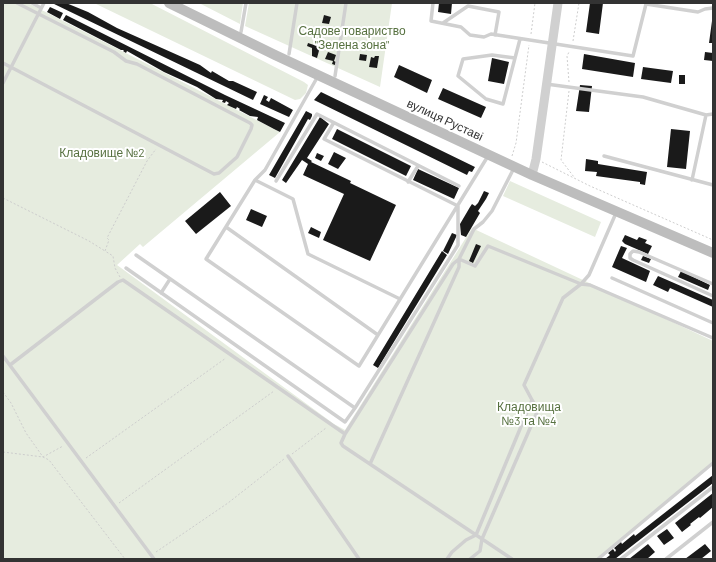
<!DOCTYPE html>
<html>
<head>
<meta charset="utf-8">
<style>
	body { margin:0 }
	#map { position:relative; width:716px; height:562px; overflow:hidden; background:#fff; font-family:Barlow,sans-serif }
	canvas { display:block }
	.frame { position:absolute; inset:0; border:4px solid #333; pointer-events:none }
</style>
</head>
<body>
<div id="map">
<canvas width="716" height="562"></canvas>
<div class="frame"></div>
</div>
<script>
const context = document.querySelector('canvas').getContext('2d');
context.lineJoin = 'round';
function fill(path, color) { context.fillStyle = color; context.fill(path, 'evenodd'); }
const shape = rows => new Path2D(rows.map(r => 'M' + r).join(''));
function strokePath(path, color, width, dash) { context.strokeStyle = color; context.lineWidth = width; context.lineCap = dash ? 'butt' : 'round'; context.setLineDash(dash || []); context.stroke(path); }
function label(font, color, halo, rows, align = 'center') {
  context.font = font + ' Barlow,sans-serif'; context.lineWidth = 4; context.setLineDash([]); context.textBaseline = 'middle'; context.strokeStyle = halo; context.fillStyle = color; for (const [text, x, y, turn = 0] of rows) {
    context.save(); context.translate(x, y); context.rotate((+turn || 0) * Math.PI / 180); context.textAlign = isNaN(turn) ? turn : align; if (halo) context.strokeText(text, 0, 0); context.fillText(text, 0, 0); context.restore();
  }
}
fill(shape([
	[3,3,28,3,280,132,143,247,140,244,117,265,334,424,345,430,472,228,713,341,713,462,598,559,3,559],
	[94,3,150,3,304,82,308,85,306,93,300,99,295,100],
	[199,3,243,3,240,24],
	[249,3,392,3,380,87,245,26],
	[510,181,601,222,595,237,503,196]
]), '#e6ecdf');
fill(shape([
	[52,3,66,3,88,12,117,28,200,65,211,73,212,71,229,81,233,81,257,92,253,100],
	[439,3,452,3,451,14,438,12],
	[590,3,603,3,599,34,586,32],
	[50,7,63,13,60,19,47,12],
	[66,15,225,95,285,123,280,132,274,129,257,120,258,117,250,116,239,110,240,109,237,107,236,109,227,105,229,103,226,101,225,103,222,102,223,100,216,99,197,87,164,72,127,51,126,53,123,51,124,50,121,50,63,20],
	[324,15,331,17,329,24,322,23],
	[712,21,713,21,713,43,709,43],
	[308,43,320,47,317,58,312,56,312,48,307,46],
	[328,52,336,55,334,61,336,62,335,65,332,64,333,61,325,59],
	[705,52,713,53,713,61,704,60],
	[360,54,367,55,366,61,359,60],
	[584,54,635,63,633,77,582,69],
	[375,56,379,56,377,68,369,67,371,57,374,58],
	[492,58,509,62,504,84,488,81],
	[399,65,432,80,427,93,394,77],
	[643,67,673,71,671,83,641,79],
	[679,75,685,75,685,84,679,84],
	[580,85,592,86,589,112,576,111],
	[443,88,486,107,481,118,438,99],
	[321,92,475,167,472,172,469,171,467,175,314,100],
	[264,95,268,97,266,100,269,102,271,98,293,110,289,117,260,104],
	[306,111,312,114,312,116,310,120,308,119,275,178,269,175],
	[320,117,329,124,307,158,312,161,311,162,351,181,350,183,396,205,370,261,323,240,344,194,303,175,308,164,302,160,286,183,282,180],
	[337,129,411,166,406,176,332,139],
	[671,129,690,131,686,169,667,167],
	[334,152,346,158,338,169,328,164],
	[317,153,324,156,321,161,315,158],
	[586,159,598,161,598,164,647,172,645,185,640,184,640,182,596,176,597,172,585,171],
	[418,169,459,188,454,199,413,180],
	[484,191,489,193,486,199,478,211,480,213,466,237,461,235,460,224,470,207,472,204,475,206,478,203],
	[220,192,231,206,196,234,185,221],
	[251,209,267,216,262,227,246,220],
	[311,227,321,232,319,238,308,233],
	[452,233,457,235,448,254,443,251],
	[625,235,637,240,639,237,647,240,645,243,652,246,648,254,625,244,622,241],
	[476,244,481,246,473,263,469,261],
	[621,246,627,248,622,258,650,271,646,282,612,267],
	[442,251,447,255,378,368,373,365],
	[643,256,651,259,649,263,641,260],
	[681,271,710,285,708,290,678,277],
	[658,276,713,300,713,307,670,288,668,292,653,285],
	[713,475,713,483,615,559,605,559,610,555,608,553,613,549,615,552,616,550,614,548,621,542,622,544,634,534,635,536],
	[713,493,713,507,700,518,699,517,690,524,691,525,682,532,675,523],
	[667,529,674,538,664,545,657,536],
	[648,544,655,552,647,559,629,559],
	[705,544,711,551,701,559,685,559]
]), '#1a1a1a');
strokePath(shape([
	[531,34,535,3],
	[573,41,579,3],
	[569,82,567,56,569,52],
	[569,91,561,160,574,177],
	[512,156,516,143,529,45],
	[542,162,590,186,713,240],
	[3,198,89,241,105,251],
	[120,277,115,268,113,256,105,251,109,240,107,238,147,161,156,149],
	[3,392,11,403,26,433,43,457,63,446],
	[3,452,43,457,49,460,125,559],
	[292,454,326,428],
	[86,458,226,358],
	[119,503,274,391],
	[156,552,228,503,284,459]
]), '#cdcdcd', 1, [2, 2]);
strokePath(shape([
	[32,3,41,8],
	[433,3,431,21,461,27,470,35,484,37,491,34,633,56,646,4,698,12,705,9,713,8],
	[443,23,468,6,499,12,495,35],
	[241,32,246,3],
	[289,54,297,3],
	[515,58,492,55,463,59,458,76,486,99,503,104,520,39],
	[3,63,214,174,219,173,237,157,251,129,252,125,250,123,137,64,126,61,114,52,17,3],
	[318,76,265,170,255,180,206,259,359,366,488,156],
	[335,76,346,3],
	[3,83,44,3],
	[546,84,643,97,706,115,692,180],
	[706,115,713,114],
	[604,156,713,185],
	[255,180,293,199,308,254,400,299],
	[276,181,317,114,459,186],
	[408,182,418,166],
	[226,227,378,335],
	[136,255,355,408,458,245,458,206,324,139,333,124],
	[126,268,345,422,355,408],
	[612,278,713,323],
	[713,284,639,252,633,251,630,254,630,258,633,260,713,296],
	[161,293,170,279],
	[3,356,154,559],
	[10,365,118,282,123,280,345,434,453,264,459,259,475,266,488,246,581,284,589,275,616,213],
	[345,434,341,443,343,446,512,559],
	[288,456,359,559],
	[370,464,459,267,459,259,474,229,483,222,492,211,514,168],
	[447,559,452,552,466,540,476,535,532,400,524,385,563,298,581,284,590,285,713,338],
	[470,559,480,551,482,539,538,410,532,400],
	[598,559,713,463],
	[621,559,713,487],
	[666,559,713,522]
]), '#d0d0d0', 3.5);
strokePath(shape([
	[532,175,536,159,558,3]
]), '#d0d0d0', 9);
strokePath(shape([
	[169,3,275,55,532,175,713,253]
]), '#bdbdbd', 10);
label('12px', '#56703f', '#fff', [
	["Садове товариство",352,31],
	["\"Зелена зона\"",352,45],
	["Кладовище №2",102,153],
	["Кладовища",529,407],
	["№3 та №4",529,421]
]);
label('12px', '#333', '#fff', [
	["вулиця Руставі",445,120,25]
]);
</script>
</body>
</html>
